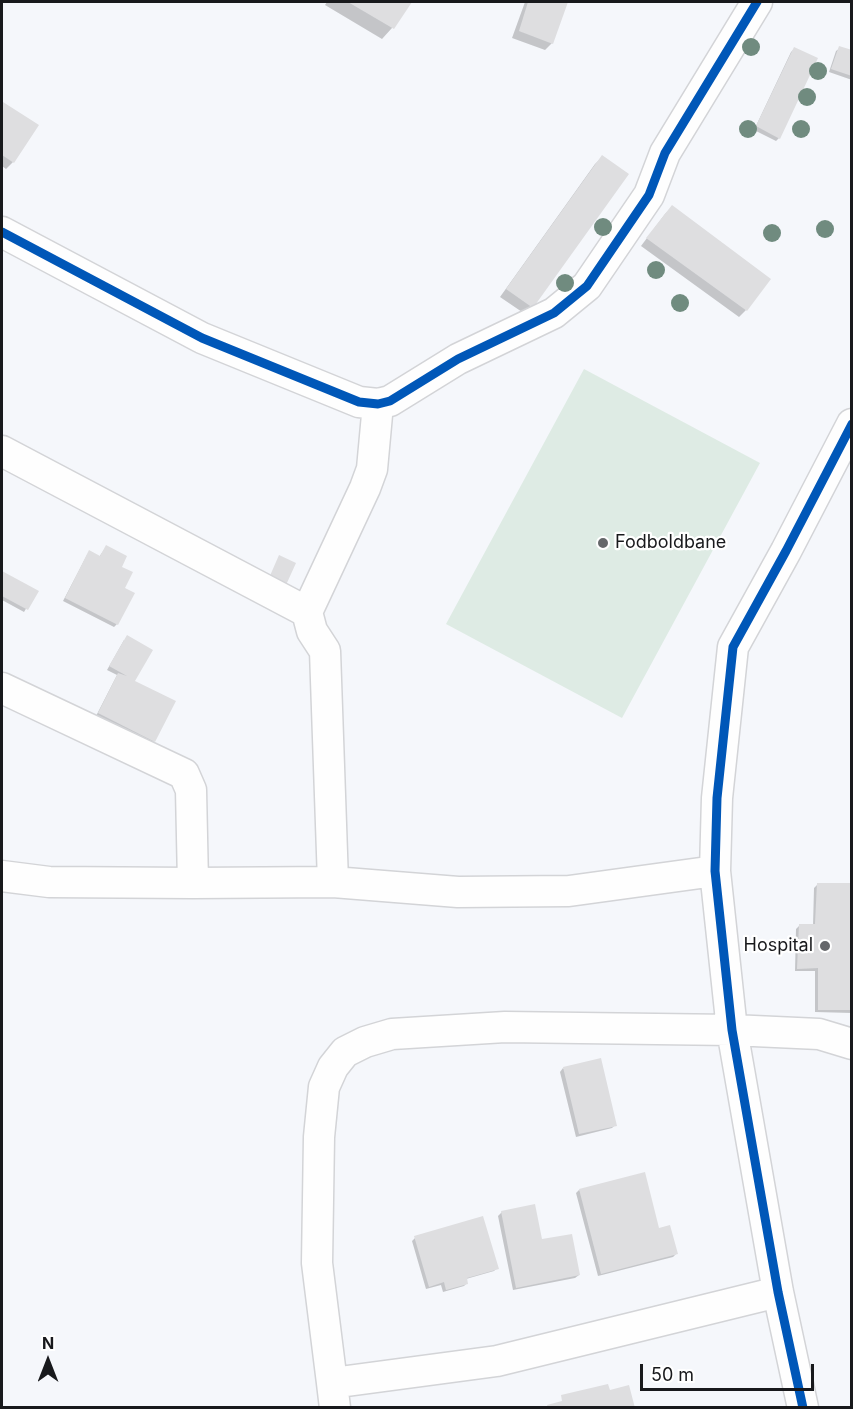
<!DOCTYPE html>
<html>
<head>
<meta charset="utf-8">
<style>
	body { margin:0 }
	#map { position:relative; width:853px; height:1409px; overflow:hidden; background:#f5f7fb; font-family:Inter,sans-serif }
	canvas { display:block }
	.frame { position:absolute; inset:0; border:3px solid #18191c; pointer-events:none }
	.north { position:absolute; left:18px; top:1331px; width:60px; height:60px; -webkit-text-stroke:4px #fff; paint-order:stroke; rotate:0deg; font-size:16px; font-weight:700; line-height:24px; text-align:center; color:#18191c }
	.north::after { content:''; display:block; margin:auto; width:21px; height:27px; background:#18191c; clip-path:polygon(50% 0,100% 100%,50% 72%,0 100%) }
	.scale { position:absolute; left:640px; top:1364px; width:174px; height:27px; box-sizing:border-box; border:3px solid #18191c; border-top:0; padding-left:8px; font-size:18px; line-height:21px; white-space:nowrap; color:#18191c; -webkit-text-stroke:4px #fff; paint-order:stroke }
</style>
</head>
<body>
<div id="map">
<canvas width="853" height="1409"></canvas>
<div class="frame"></div>
<div class="north">N</div>
<div class="scale">50 m</div>
</div>
<script>
const context = document.querySelector('canvas').getContext('2d');
context.lineJoin = 'round';
function fill(path, color) { context.fillStyle = color; context.fill(path, 'evenodd'); }
const shape = rows => new Path2D(rows.map(r => 'M' + r).join(''));
function strokePath(path, color, width, dash) { context.strokeStyle = color; context.lineWidth = width; context.lineCap = dash ? 'butt' : 'round'; context.setLineDash(dash || []); context.stroke(path); }
function label(font, color, halo, rows, align = 'center') {
  context.font = font + ' Inter,sans-serif'; context.lineWidth = 4.5; context.setLineDash([]); context.textBaseline = 'middle'; context.strokeStyle = halo; context.fillStyle = color; for (const [text, x, y, turn = 0] of rows) {
    context.save(); context.translate(x, y); context.rotate((+turn || 0) * Math.PI / 180); context.textAlign = isNaN(turn) ? turn : align; if (halo) context.strokeText(text, 0, 0); context.fillText(text, 0, 0); context.restore();
  }
}
fill(shape([
	[584,369,760,463,622,718,446,624]
]), '#deebe4');
fill(shape([
	[327,2,410,2,392,28,382,39,325,5],
	[525,2,566,2,552,43,545,50,512,38],
	[840,48,852,52,852,80,829,72,836,51],
	[794,49,779,138,776,141,754,130,791,52],
	[3,104,36,125,13,162,6,169,2,166,2,105],
	[602,157,532,307,525,314,500,297,595,164],
	[672,207,769,279,746,310,739,317,641,246,665,214],
	[106,547,120,568,123,588,117,624,114,627,63,601,87,555,99,557],
	[2,573,36,592,24,612,2,600],
	[124,640,133,682,154,741,151,744,96,716,117,675,107,670],
	[852,884,852,1013,815,1012,815,971,795,971,796,929,799,926,813,926,814,888,817,885],
	[563,1068,615,1125,612,1128,576,1137,560,1072],
	[579,1190,658,1229,676,1254,673,1257,598,1276,576,1193],
	[502,1212,541,1241,579,1275,575,1278,513,1290,498,1216],
	[415,1238,497,1268,494,1271,466,1279,467,1283,464,1286,443,1292,441,1285,426,1289,412,1241]
]), '#0003');
fill(shape([
	[348,2,412,2,394,29],
	[528,2,568,2,553,44,519,31],
	[839,46,852,50,852,76,831,69],
	[794,47,818,58,780,139,756,126],
	[3,102,39,125,14,163,2,155],
	[602,155,629,174,533,308,506,289],
	[672,205,771,279,747,311,646,238],
	[106,545,127,556,122,567,133,572,125,588,135,593,118,625,65,598,89,550,100,556],
	[279,555,296,563,286,585,269,578],
	[2,571,39,591,28,610,2,596],
	[127,635,153,650,135,681,176,701,155,742,98,713,118,673,127,676,109,666],
	[817,883,852,883,852,1010,818,1010,818,968,797,969,799,924,815,924],
	[601,1058,617,1126,579,1134,563,1067],
	[645,1172,659,1228,670,1225,678,1254,601,1274,579,1189],
	[535,1204,542,1239,572,1234,580,1275,516,1288,501,1211],
	[483,1216,499,1269,467,1278,468,1284,446,1290,444,1282,429,1287,414,1236],
	[608,1384,610,1390,629,1385,635,1408,548,1408,547,1405,562,1401,561,1395]
]), '#dedee0');
const minor = shape([
	[2,232,202,338,359,402,378,404,390,401,458,359,554,313,587,286,649,195,665,153,757,2],
	[2,451,307,612],
	[2,688,184,774,191,790,193,883],
	[2,876,49,882,193,883,333,882,458,892,569,891,715,871],
	[333,882,325,651,312,631,307,612,365,488,372,469,378,404],
	[332,1383,317,1263,319,1137,324,1087,333,1067,345,1052,365,1042,392,1034,505,1027,732,1030,819,1034,852,1044],
	[335,1408,332,1383,497,1361,778,1292],
	[803,1408,778,1292,732,1030,715,871,717,798,733,647,786,551,852,424]
]);
strokePath(minor, '#d3d4d7', 33);
strokePath(minor, '#fefefe', 30);
strokePath(shape([
	[2,232,202,338,359,402,378,404,390,401,458,359,554,313,587,286,649,195,665,153,757,2],
	[803,1408,778,1292,732,1030,715,871,717,798,733,647,786,551,852,424]
]), '#0057b8', 9);
context.fillStyle = '#708b7f';
for (const [x, y] of [
	[751,47],
	[818,71],
	[807,97],
	[748,129],
	[801,129],
	[603,227],
	[825,229],
	[772,233],
	[656,270],
	[565,283],
	[680,303]
]) { context.beginPath(); context.arc(x, y, 9, 0, 2 * Math.PI); context.fill(); }
for (const [x, y, r, color] of [
	[603,543,6,"#65676a"],
	[825,946,6,"#65676a"]
]) { const dot = new Path2D(); dot.arc(x, y, r, 0, 2 * Math.PI); context.fillStyle = color; context.fill(dot); strokePath(dot, '#fff', 2); }
label('18px', '#18191c', '#fff', [
	["Fodboldbane",615,543],
	["Hospital",813,946,"right"]
], 'left');
</script>
</body>
</html>
